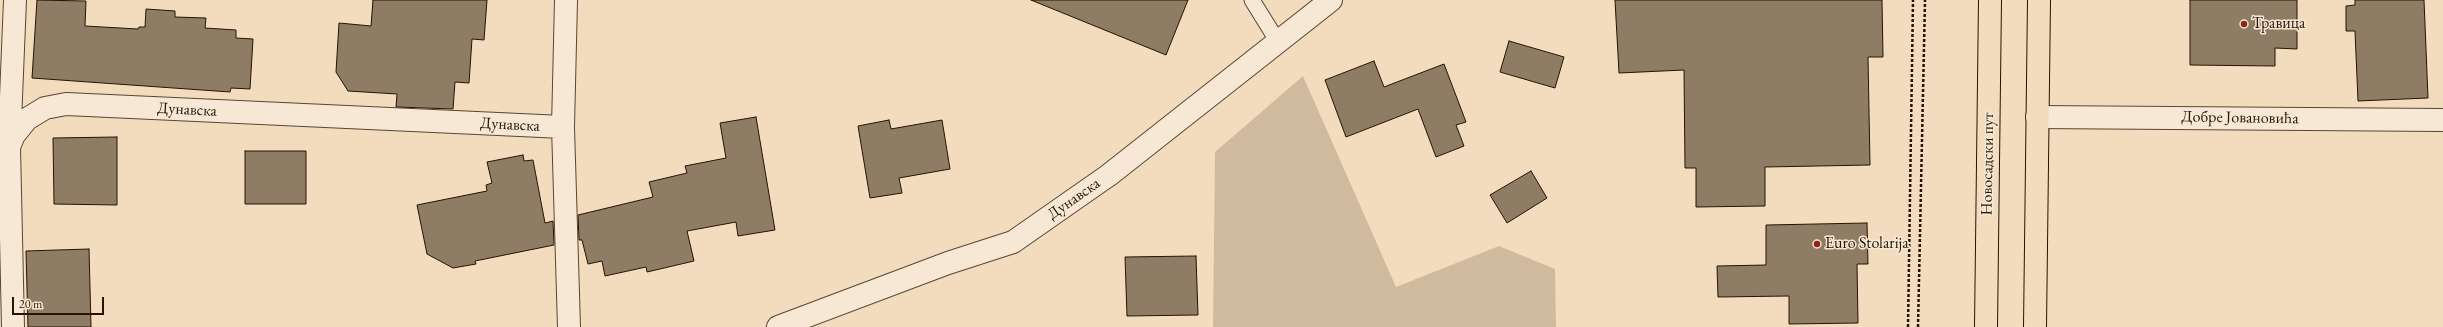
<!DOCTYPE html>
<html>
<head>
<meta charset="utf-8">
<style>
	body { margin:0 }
	#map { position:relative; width:2443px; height:327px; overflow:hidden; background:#f3dcbe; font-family:"EB Garamond",serif }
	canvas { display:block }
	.scale { position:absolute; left:12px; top:297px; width:92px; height:18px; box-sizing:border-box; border:2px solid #231403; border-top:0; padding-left:5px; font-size:12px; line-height:14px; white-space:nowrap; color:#231403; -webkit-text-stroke:3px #f7e8d5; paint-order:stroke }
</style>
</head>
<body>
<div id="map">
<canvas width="2443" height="327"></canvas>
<div class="scale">20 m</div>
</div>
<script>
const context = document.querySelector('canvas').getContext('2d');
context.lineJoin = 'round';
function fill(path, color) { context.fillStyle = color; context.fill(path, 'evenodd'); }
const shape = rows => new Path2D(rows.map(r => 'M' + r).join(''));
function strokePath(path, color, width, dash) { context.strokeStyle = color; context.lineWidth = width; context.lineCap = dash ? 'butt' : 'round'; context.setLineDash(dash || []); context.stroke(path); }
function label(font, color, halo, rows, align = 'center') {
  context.font = font + ' "EB Garamond",serif'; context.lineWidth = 3; context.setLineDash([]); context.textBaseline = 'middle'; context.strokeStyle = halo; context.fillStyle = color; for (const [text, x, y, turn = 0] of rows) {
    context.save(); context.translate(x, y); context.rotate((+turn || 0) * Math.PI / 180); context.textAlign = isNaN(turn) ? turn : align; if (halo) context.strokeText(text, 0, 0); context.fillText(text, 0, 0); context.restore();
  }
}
fill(shape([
	[1303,76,1396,287,1499,246,1555,269,1556,327,1213,327,1215,152]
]), '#d0ba9e');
const building = shape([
	[37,0,86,1,85,26,138,29,139,27,145,27,146,9,175,11,175,17,206,18,205,28,236,30,236,38,253,39,250,89,231,88,230,92,32,78,37,0],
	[373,0,487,0,484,40,472,39,469,83,455,82,453,109,396,107,397,94,348,91,336,72,339,23,371,26,373,0],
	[1031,0,1188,0,1166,55,1031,0],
	[1615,0,1882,0,1883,57,1868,57,1870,165,1765,167,1765,206,1696,207,1696,168,1685,168,1684,70,1619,73,1615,0],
	[2190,0,2297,0,2297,49,2275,48,2275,66,2190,65,2190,0],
	[2355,0,2424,0,2428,98,2358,101,2355,31,2346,31,2346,6,2355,5,2355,0],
	[1509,41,1564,57,1555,88,1500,72,1509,41],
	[1374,61,1384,87,1444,64,1466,122,1456,125,1464,146,1436,157,1418,109,1346,137,1325,80,1374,61],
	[756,117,775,230,738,236,736,222,687,231,694,261,647,272,646,267,605,276,602,261,588,264,582,240,579,240,578,215,653,197,649,182,687,173,685,166,726,158,720,123,756,117],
	[889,120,891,129,942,120,950,169,899,178,902,193,870,198,858,126,889,120],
	[117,137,117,205,54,204,53,138,117,137],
	[245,151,306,151,306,204,245,204,245,151],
	[523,155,524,161,533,160,545,223,553,221,554,245,475,261,476,264,453,268,427,254,417,205,487,191,486,185,492,183,487,162,523,155],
	[1531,171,1547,198,1507,223,1490,195,1531,171],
	[1867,223,1868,264,1857,264,1858,323,1789,324,1789,296,1718,297,1717,266,1766,265,1766,225,1867,223],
	[89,249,91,327,28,327,26,251,89,249],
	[1196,256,1198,315,1127,316,1125,257,1196,256]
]);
fill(building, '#8f7c64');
strokePath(building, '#231403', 1);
const lane = shape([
	[1252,0,1278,42]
]);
const street = shape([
	[566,0,563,127,569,327],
	[2037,117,2443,120],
	[9,146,15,0],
	[13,327,9,147,14,135,27,119,45,108,66,104,563,127],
	[778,327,948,263,1013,242,1109,175,1331,0]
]);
const primary = shape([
	[1986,327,1990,0],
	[2035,327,2039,0]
]);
strokePath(lane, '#574632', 17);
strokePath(street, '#574632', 24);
strokePath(primary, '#231403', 24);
strokePath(shape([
	[1908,327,1913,0],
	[1918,327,1925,0]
]), '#231403', 2.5, [3, 2]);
strokePath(lane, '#f7e8d5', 15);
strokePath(street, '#f7e8d5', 22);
strokePath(primary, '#f3dcbe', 22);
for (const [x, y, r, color] of [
	[2244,24,4,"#8f2418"],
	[1817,244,4,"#8f2418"]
]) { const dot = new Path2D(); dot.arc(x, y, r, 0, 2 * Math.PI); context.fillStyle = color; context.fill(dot); strokePath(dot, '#f7e8d5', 1.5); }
label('16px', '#231403', '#f7e8d5', [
	["Травица",2252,24],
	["Euro Stolarija",1825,244]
], 'left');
label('16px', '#231403', '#f7e8d5', [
	["Дунавска",187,110,3],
	["Добре Јовановића",2240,118,1],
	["Дунавска",510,125,3],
	["Новосадски пут",1988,164,-89],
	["Дунавска",1074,199,-35]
]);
</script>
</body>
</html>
